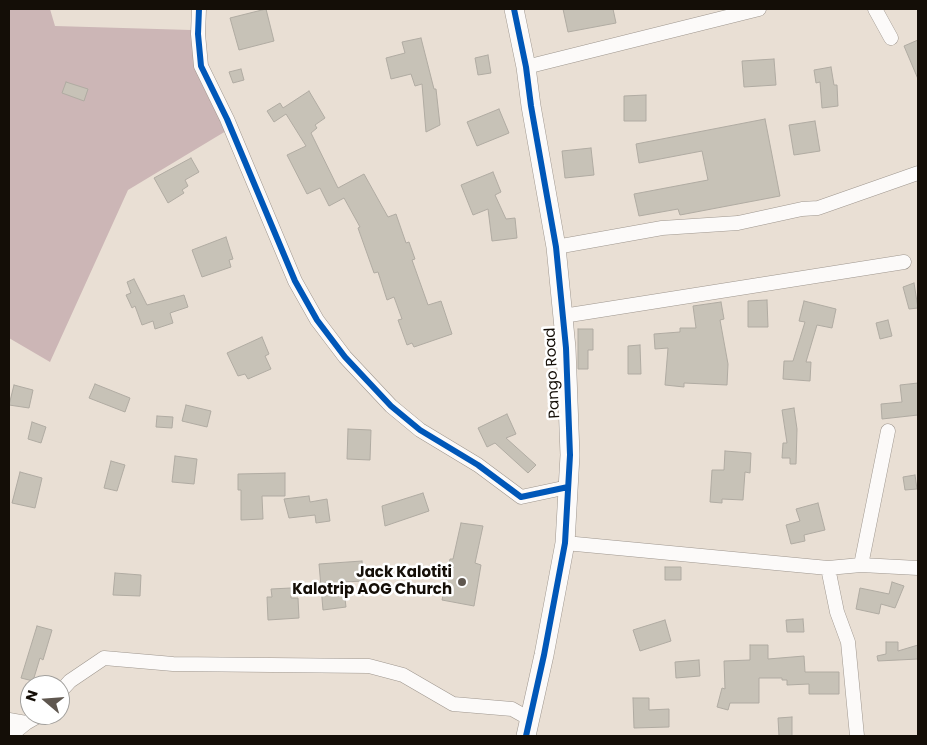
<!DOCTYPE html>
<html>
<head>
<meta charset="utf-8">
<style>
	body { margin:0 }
	#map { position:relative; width:927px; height:745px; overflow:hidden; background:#e9dfd4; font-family:Poppins,sans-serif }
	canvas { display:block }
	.frame { position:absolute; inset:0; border:10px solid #140e07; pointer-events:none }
	.north { position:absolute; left:20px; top:675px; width:50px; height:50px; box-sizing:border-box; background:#fff; border:1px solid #a19f9c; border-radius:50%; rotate:288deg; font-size:14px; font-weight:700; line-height:20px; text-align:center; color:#140e07 }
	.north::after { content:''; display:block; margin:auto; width:18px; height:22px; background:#5f574f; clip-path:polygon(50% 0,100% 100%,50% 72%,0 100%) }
</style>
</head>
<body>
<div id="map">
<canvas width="927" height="745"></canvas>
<div class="frame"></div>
<div class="north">N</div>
</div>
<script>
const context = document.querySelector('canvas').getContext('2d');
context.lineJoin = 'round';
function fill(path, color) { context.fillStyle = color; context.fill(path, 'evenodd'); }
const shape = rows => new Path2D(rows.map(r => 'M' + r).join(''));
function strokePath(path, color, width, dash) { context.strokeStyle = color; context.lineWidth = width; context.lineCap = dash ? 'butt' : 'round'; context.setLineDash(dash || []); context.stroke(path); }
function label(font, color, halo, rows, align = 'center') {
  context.font = font + ' Poppins,sans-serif'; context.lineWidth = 5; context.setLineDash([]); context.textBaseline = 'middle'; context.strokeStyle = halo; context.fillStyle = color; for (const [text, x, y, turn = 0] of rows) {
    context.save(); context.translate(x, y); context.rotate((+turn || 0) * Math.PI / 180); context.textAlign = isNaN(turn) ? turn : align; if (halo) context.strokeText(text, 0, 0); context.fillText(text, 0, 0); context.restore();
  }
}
fill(shape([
	[9,9,50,9,55,26,191,30,196,70,226,131,128,190,50,362,9,338]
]), '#ccb6b6');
const building = shape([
	[266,9,274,41,239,50,230,18,266,9],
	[563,9,613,9,616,23,568,32,563,9],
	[421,38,434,89,436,89,440,125,426,132,422,84,415,86,411,74,391,79,386,58,405,53,402,42,421,38],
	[918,40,918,79,904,46,918,40],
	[488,55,491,73,478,75,475,58,488,55],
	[774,59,776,85,744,87,742,61,774,59],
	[831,67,834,85,837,85,838,106,822,108,820,82,816,83,814,70,831,67],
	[241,69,244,80,233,83,229,72,241,69],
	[66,82,88,89,84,101,62,93,66,82],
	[309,91,325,118,315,125,317,128,311,133,338,188,364,174,388,217,396,214,406,243,409,242,415,259,412,260,428,305,441,301,452,334,414,347,412,343,407,345,398,320,402,319,394,297,387,300,378,272,374,273,358,228,360,227,344,198,329,206,320,188,307,194,287,155,306,146,286,114,274,122,267,111,280,103,283,108,309,91],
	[646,95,646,121,624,121,624,96,646,95],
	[499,109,509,133,477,146,467,122,499,109],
	[765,119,780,196,680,215,678,209,639,216,634,194,708,180,702,151,639,163,636,144,765,119],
	[815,121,820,151,794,155,789,125,815,121],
	[591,148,594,175,565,178,562,151,591,148],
	[191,158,199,172,185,180,188,186,182,190,184,193,168,203,154,178,191,158],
	[493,172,501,192,495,195,506,219,515,218,517,238,492,241,488,209,473,215,461,185,493,172],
	[226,237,233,259,229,260,231,267,202,277,192,250,226,237],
	[134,279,147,305,184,295,188,307,170,313,173,323,155,329,153,321,142,325,135,306,132,308,126,295,131,293,127,282,134,279],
	[914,283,918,308,909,309,903,287,914,283],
	[767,300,768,327,748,327,748,301,767,300],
	[804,301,836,309,832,328,817,325,806,362,811,362,810,381,783,379,784,361,793,361,805,322,799,321,804,301],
	[721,302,724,319,720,320,728,364,727,385,684,383,684,387,665,385,668,348,655,349,654,334,680,332,680,328,696,328,693,306,721,302],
	[888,320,892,336,880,339,876,323,888,320],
	[578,329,593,329,593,350,588,350,588,369,578,369,578,329],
	[262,337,269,354,265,356,271,369,248,379,245,374,238,376,227,353,262,337],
	[640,345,641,374,628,374,628,346,640,345],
	[918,383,918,415,882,419,881,404,902,402,900,385,918,383],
	[95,384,130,398,125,412,89,398,95,384],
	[14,385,33,390,29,408,9,405,14,385],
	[186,405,211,411,207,427,182,421,186,405],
	[794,408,797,429,796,464,790,464,790,458,782,458,783,443,787,443,782,410,794,408],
	[507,414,516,434,506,438,536,465,528,473,495,443,487,447,478,428,507,414],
	[157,416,173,417,172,428,156,427,157,416],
	[32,422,46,427,41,443,28,439,32,422],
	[348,429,371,430,370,460,347,459,348,429],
	[725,451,751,453,750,473,745,472,743,500,722,499,722,503,710,502,712,470,724,470,725,451],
	[175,456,197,459,194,484,172,482,175,456],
	[111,461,125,465,117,491,104,488,111,461],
	[20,472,42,478,35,508,12,503,20,472],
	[285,473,285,496,262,496,263,519,241,520,241,490,238,490,238,474,285,473],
	[915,475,917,489,905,490,903,477,915,475],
	[423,493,429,511,385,526,382,506,423,493],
	[309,496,310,502,327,499,330,521,316,523,315,515,289,518,284,499,309,496],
	[818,503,825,530,804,535,805,541,791,544,786,525,800,521,796,509,818,503],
	[461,523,483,526,475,563,481,565,474,606,442,600,450,559,453,559,461,523],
	[362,561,364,581,343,582,346,607,323,610,319,564,362,561],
	[665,567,681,567,681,580,665,580,665,567],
	[115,573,141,575,140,596,113,595,115,573],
	[892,582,904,586,895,608,881,604,879,614,856,609,860,588,889,594,892,582],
	[291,588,291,598,298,598,299,618,268,620,267,597,272,597,271,589,291,588],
	[803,619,804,632,787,632,786,620,803,619],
	[665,620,671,641,640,651,633,630,665,620],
	[37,626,52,630,43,660,40,658,33,681,21,678,37,626],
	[886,642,898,642,898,651,918,645,918,659,878,661,877,656,886,654,886,642],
	[750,645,768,645,768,659,804,656,805,672,839,672,839,694,809,694,809,684,787,685,787,680,782,680,782,678,759,678,759,703,730,703,728,710,717,707,722,688,725,689,724,661,750,660,750,645],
	[699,660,700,676,676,678,675,662,699,660],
	[633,698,649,698,649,710,669,709,669,727,634,728,633,698],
	[792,717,792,736,779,736,778,718,792,717]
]);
fill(building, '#c7c2b7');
strokePath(building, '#b0aba2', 1);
const street = shape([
	[199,9,198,34,201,66,227,119,295,281,317,320,345,357,391,406,420,430,478,465,521,497,568,487],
	[875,9,891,38],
	[526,67,759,9],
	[556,247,662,228,738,223,802,209,818,208,918,173],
	[563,316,904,262],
	[565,543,828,568,861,565,918,568],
	[861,565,888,431],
	[828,568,837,612,848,642,857,736],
	[60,692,70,681,104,658,173,664,369,666,403,675,453,704,512,709,528,718],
	[9,720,26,723,40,715],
	[10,736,26,723]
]);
const secondary = shape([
	[514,9,526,67,531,106,556,247,566,348,570,455,565,543,544,655,526,736]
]);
strokePath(street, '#9e968e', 15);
strokePath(secondary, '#9e968e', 20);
strokePath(street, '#fcfaf9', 14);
strokePath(secondary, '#fcfaf9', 19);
strokePath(shape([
	[199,9,198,34,201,66,227,119,295,281,317,320,345,357,391,406,420,430,478,465,521,497,568,487],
	[514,9,526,67,531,106,556,247,566,348,570,455,565,543,544,655,526,736]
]), '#0057b8', 6);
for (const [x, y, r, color] of [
	[462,582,5,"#5f574f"]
]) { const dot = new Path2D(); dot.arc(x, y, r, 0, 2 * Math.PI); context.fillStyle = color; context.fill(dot); strokePath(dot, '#fff', 2); }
label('15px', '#140e07', '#fff', [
	["Pango Road",553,373,-93]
]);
label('bold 15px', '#140e07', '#fff', [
	["Jack Kalotiti",452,573],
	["Kalotrip AOG Church",452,590]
], 'right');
</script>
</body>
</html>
